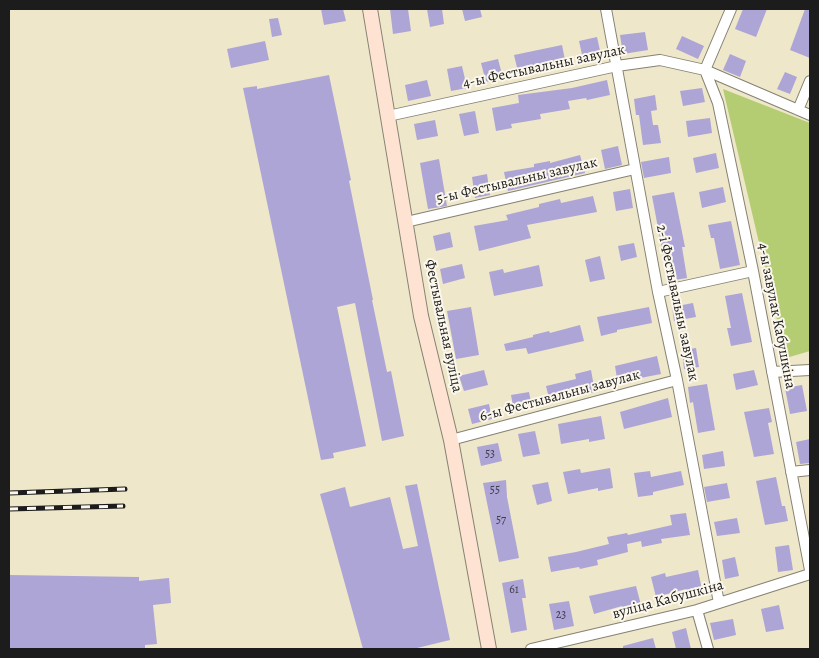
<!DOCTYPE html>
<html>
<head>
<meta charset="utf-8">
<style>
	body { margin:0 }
	#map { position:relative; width:819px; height:658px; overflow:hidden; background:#eee7ca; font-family:Alegreya,serif }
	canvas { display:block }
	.frame { position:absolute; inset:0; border:10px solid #1c1c1c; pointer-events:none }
</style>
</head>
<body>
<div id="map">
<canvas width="819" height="658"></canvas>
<div class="frame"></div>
</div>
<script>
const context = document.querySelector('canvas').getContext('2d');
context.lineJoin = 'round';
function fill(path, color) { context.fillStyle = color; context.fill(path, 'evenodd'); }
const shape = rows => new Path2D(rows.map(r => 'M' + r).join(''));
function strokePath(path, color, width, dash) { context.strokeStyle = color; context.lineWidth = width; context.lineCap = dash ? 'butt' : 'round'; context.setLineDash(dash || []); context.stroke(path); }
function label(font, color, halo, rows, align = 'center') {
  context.font = font + ' Alegreya,serif'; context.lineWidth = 4; context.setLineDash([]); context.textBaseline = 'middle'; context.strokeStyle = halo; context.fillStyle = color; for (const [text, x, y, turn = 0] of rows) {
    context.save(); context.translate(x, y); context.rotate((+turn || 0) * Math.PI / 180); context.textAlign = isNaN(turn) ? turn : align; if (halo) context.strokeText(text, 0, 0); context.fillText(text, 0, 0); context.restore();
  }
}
fill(shape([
	[723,89,810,123,810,351,786,358]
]), '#b4cd72');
fill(shape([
	[321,9,343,9,346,21,324,25],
	[390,9,408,9,411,31,393,34],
	[427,9,442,9,444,24,430,27],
	[462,9,480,9,482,17,465,21],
	[743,9,767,9,756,37,735,29],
	[805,9,810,9,810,58,790,50],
	[278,18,282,35,272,37,269,19],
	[645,32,648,50,623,54,620,35],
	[682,36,704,46,698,59,676,49],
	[597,37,601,55,583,59,579,41],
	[265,41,269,60,231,68,227,49],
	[562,45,566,65,519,76,514,55],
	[730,54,746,61,740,77,723,70],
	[498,59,503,78,486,82,481,63],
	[462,66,467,88,451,91,447,69],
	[785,72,797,77,790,94,777,89],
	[329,75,351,180,349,181,373,300,372,300,387,372,391,371,404,436,382,441,355,303,337,307,366,446,333,453,334,458,321,460,243,88,257,86,257,89],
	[427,80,431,96,408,101,405,85],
	[607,80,610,95,587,100,586,98,568,101,570,109,540,114,541,119,511,124,512,128,496,131,492,108,519,103,518,95,572,88],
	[702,88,705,102,683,106,680,91],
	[655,95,657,110,651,111,653,125,658,125,661,143,643,145,639,115,636,115,634,99],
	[475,111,479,133,464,136,459,114],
	[710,118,712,133,688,137,686,121],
	[435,120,438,136,417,140,414,124],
	[618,146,622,165,605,169,601,150],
	[716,153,719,168,696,173,693,158],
	[580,155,585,173,508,191,504,172,534,167,534,164,550,161,550,163],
	[669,157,671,173,644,178,641,162],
	[439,159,447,206,428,209,420,163],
	[487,174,490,195,475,198,472,177],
	[723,187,726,202,702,208,699,192],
	[630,189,633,208,616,211,613,192],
	[674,192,685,247,682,247,687,278,668,281,652,196],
	[593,196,597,212,527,225,531,238,479,251,474,226,508,220,506,215,539,207,539,204,560,199,561,203],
	[731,221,740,265,720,269,714,238,711,238,708,225],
	[450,232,453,247,436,251,433,236],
	[634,243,637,257,621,261,618,246],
	[600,256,605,279,590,282,585,260],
	[462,264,465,278,443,284,440,269],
	[539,265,543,286,494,296,489,272,503,269,504,273],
	[742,293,752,342,731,346,727,328,731,328,725,296],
	[693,303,696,317,674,321,672,307],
	[471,307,479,355,456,359,447,311],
	[649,307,652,323,617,330,617,332,601,336,597,317],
	[580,325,584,341,528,354,526,348,506,351,504,344,533,337,533,335,549,331,550,333],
	[696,348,699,367,684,369,682,350],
	[657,356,661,374,630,380,631,383,618,385,615,366],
	[484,370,488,385,464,391,459,376],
	[591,370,595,392,550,402,546,386,576,379,575,374],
	[754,370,758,385,736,390,733,374],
	[707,384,715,430,698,433,693,402,690,403,688,387],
	[802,385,807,411,790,414,785,388],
	[529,392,532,407,514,411,511,395],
	[668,398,672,417,624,429,620,412],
	[489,404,492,419,472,424,468,409],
	[769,408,772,422,768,423,774,454,754,457,744,412],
	[601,416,605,439,589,442,589,439,561,444,558,424],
	[535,431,540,454,523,457,518,434],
	[810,439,810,463,800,464,796,442],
	[498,443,502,461,481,466,477,447],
	[723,451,725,466,704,469,702,455],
	[610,468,613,488,598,491,598,488,568,494,563,472,580,469,581,473],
	[650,471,651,477,681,471,684,485,653,492,653,495,638,497,634,473],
	[776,477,782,506,785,506,788,521,765,525,756,481],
	[506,480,507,497,519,558,499,562,483,483],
	[548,482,552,501,537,505,532,485],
	[727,483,730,498,707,502,704,487],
	[417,484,450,640,413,649,363,649,320,494,345,487,350,507,390,497,403,549,418,546,405,486],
	[686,513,690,535,661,539,662,543,642,547,641,541,627,544,628,552,597,560,598,565,580,569,579,567,551,572,548,557,576,552,609,544,607,537,627,533,628,535,672,525,670,515],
	[737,518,740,533,717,536,714,522],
	[789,545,793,570,778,572,775,547],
	[735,557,739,576,725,579,722,560],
	[698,570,702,590,687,593,686,589,656,597,651,577,665,573,666,577],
	[9,575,139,577,139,581,169,578,171,603,153,605,157,644,145,645,145,649,9,649],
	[523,579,526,598,522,598,527,630,511,633,502,583],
	[636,586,641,605,623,609,622,606,594,614,589,596],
	[569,601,574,626,554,630,549,604],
	[779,605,784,629,766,632,761,609],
	[733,619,736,635,714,640,710,623],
	[686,628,691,649,676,649,672,632],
	[653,638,656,649,623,649,623,646]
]), '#ada5d6');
const street = shape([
	[606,9,658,292,677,380,719,603],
	[705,70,718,103,753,271,810,570],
	[705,70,731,9],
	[798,110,810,81],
	[388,116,617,66,660,60,705,70,810,115],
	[406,222,635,169],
	[658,292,753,271],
	[772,372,810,370],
	[451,440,677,380],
	[791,472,810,470],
	[697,610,708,649],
	[531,649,697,610,810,574]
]);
const secondary = shape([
	[370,9,421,316,451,440,489,649]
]);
strokePath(street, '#858273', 12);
strokePath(secondary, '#858273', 16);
strokePath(street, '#fff', 10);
strokePath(secondary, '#fee3d2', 14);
const rail = shape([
	[9,493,125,489],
	[9,509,123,506]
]);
strokePath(rail, '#1c1c1c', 5);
strokePath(rail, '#fbf7ec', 3, [9]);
label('12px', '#403e4a', null, [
	["53",490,454],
	["55",495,490],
	["57",501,520],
	["61",514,590],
	["23",561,615]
]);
label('15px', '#1c1c1c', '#fbf7ec', [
	["4-ы Фестывальны завулак",544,67,-12],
	["5-ы Фестывальны завулак",517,181,-13],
	["2-і Фестывальны завулак",677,303,78],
	["4-ы завулак Кабушкіна",776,316,79],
	["Фестывальная вуліца",443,326,78],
	["6-ы Фестывальны завулак",560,396,-15],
	["вуліца Кабушкіна",668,600,-15]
]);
</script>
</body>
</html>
